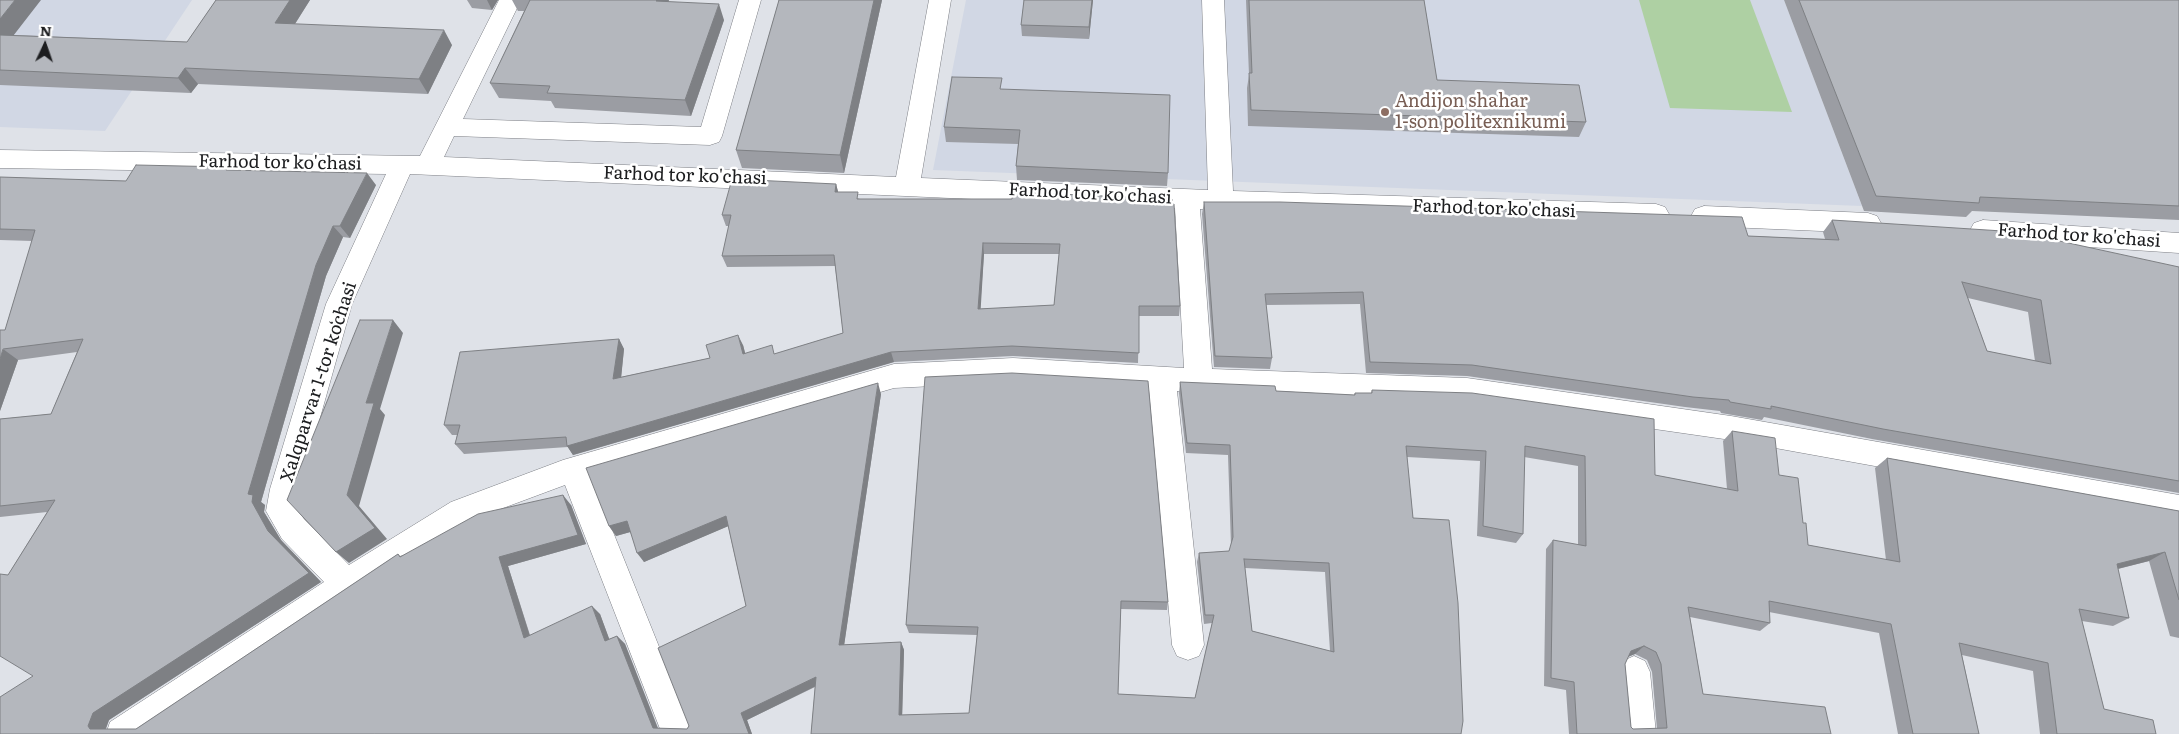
<!DOCTYPE html>
<html>
<head>
<meta charset="utf-8">
<style>
	body { margin:0 }
	#map { position:relative; width:2179px; height:734px; overflow:hidden; background:#dfe2e8; font-family:Literata,serif }
	canvas { display:block }
	.north { position:absolute; left:20px; top:20px; width:50px; height:50px; -webkit-text-stroke:4px #fff; paint-order:stroke; rotate:3deg; font-size:14px; font-weight:700; line-height:20px; text-align:center; color:#1c1d1f }
	.north::after { content:''; display:block; margin:auto; width:18px; height:22px; background:#1c1d1f; clip-path:polygon(50% 0,100% 100%,50% 72%,0 100%) }
</style>
</head>
<body>
<div id="map">
<canvas width="2179" height="734"></canvas>
<div class="north">N</div>
</div>
<script>
const context = document.querySelector('canvas').getContext('2d');
context.lineJoin = 'round';
function fill(path, color) { context.fillStyle = color; context.fill(path, 'evenodd'); }
const shape = rows => new Path2D(rows.map(r => 'M' + r).join(''));
function strokePath(path, color, width, dash) { context.strokeStyle = color; context.lineWidth = width; context.lineCap = dash ? 'butt' : 'round'; context.setLineDash(dash || []); context.stroke(path); }
function label(font, color, halo, rows, align = 'center') {
  context.font = font + ' Literata,serif'; context.lineWidth = 5; context.setLineDash([]); context.textBaseline = 'middle'; context.strokeStyle = halo; context.fillStyle = color; for (const [text, x, y, turn = 0] of rows) {
    context.save(); context.translate(x, y); context.rotate((+turn || 0) * Math.PI / 180); context.textAlign = isNaN(turn) ? turn : align; if (halo) context.strokeText(text, 0, 0); context.fillText(text, 0, 0); context.restore();
  }
}
fill(shape([
	[0,0,192,0,105,131,0,127],
	[966,0,1784,0,1862,206,933,170]
]), '#d1d7e4');
fill(shape([
	[1639,0,1750,0,1792,112,1670,108]
]), '#aed0a3');
const minor = shape([
	[499,0,521,0,463,119,701,127,739,0,761,0,722,136,719,142,710,145,454,136,444,157,896,177,929,0,951,0,921,178,1208,190,1202,0,1224,0,1233,191,1656,204,1665,207,1669,214,1665,221,1656,224,1200,209,1212,369,1467,378,1731,416,2179,495,2179,521,1731,440,1467,402,1177,391,1204,645,1199,656,1188,660,1177,656,1172,645,1149,390,1013,382,894,388,591,477,694,734,662,734,565,485,471,520,358,594,151,734,106,734,110,722,324,582,282,539,266,511,270,489,326,304,386,174,0,168,0,150,420,156,499,0],
	[410,174,1175,208,1184,368,1013,358,894,364,563,460,451,502,349,565,304,519,296,509,300,489,352,304,410,174],
	[1704,206,1868,213,1877,216,1881,223,1877,230,1868,233,1704,226,1695,223,1691,216,1695,209,1704,206],
	[1983,220,2179,233,2179,253,1983,240,1974,237,1970,230,1974,223,1983,220],
	[1634,656,1645,661,1650,672,1656,734,1624,734,1618,672,1623,661,1634,656]
]);
strokePath(minor, '#7d7f85', 1);
fill(minor, '#fff');
fill(shape([
	[0,0,14,35,187,42,216,0,310,0,295,24,452,45,428,94,198,84,191,93,0,85],
	[467,0,498,0,492,10,472,8],
	[512,0,669,0,668,2,724,20,691,116,555,108,551,101,499,98,490,83,524,11,518,11],
	[779,0,882,0,844,173,742,168,736,150],
	[1024,0,1093,0,1089,39,1022,36,1021,25],
	[1246,0,1424,0,1437,80,1586,122,1579,137,1248,126,1247,88,1249,75],
	[1784,0,2179,0,2179,220,1972,211,1966,217,1864,211],
	[1003,89,1168,173,1167,186,1017,180,1016,166,1018,144,946,142,944,127],
	[230,170,376,185,350,238,343,237,326,276,261,502,265,505,264,512,281,540,321,582,109,720,106,729,136,729,398,554,400,556,571,505,586,544,508,566,530,635,600,614,609,639,617,636,625,644,658,728,687,729,746,606,728,526,644,562,630,532,616,536,609,526,881,394,844,645,901,642,904,650,902,715,969,713,977,635,909,633,906,625,925,377,1168,602,1167,610,1121,609,1118,694,1195,698,1212,623,1204,624,1197,562,1199,553,1229,551,1231,546,1228,455,1186,453,1179,393,1180,382,1276,391,1354,395,1355,393,1371,393,1372,390,1655,475,1727,489,1723,441,1732,431,1779,475,1803,523,1808,545,1886,560,1875,468,1887,458,2179,511,2179,638,2170,636,2149,561,2118,569,2129,618,2113,626,2082,621,2104,709,2156,734,2040,734,2033,671,1962,655,1979,734,1898,734,1879,633,1769,612,1770,623,1760,631,1690,617,1703,694,1831,734,1569,734,1566,690,1544,686,1546,549,1553,540,1578,545,1578,466,1524,457,1523,534,1516,543,1477,536,1480,461,1407,457,1413,518,1463,721,811,734,815,687,747,720,752,734,0,734,33,676,8,575,47,512,0,517,0,419,51,414,77,352,18,360,0,411,5,330,32,241,0,240,0,177,126,181],
	[1245,568,1325,572,1330,651,1252,631],
	[1635,654,1647,660,1652,672,1657,729,1633,729,1631,727,1625,664,1628,657],
	[836,184,838,192,860,199,1012,199,1180,306,1179,316,1139,316,1138,363,1013,356,894,362,573,455,568,447,464,454,455,444,457,435,452,435,444,425,619,339,624,349,621,377,710,358,743,345,745,353,775,354,843,333,835,266,727,267,722,256,729,226,726,226,722,215],
	[984,254,1059,254,1054,305,980,309],
	[1204,202,1748,236,1825,239,1823,232,1832,220,2179,267,2179,493,1872,439,1764,417,1762,420,1721,413,1720,411,1685,407,1467,376,1366,373,1360,304,1266,305,1272,358,1270,369,1214,367,1202,214],
	[1968,298,2028,312,2035,361,1987,351]
]), '#9b9da3');
fill(shape([
	[15,0,41,0,3,49,0,47,0,19],
	[290,0,310,0,286,38,275,23],
	[487,0,498,0,492,10],
	[657,0,669,0,662,17,656,1],
	[874,0,882,0,844,173,840,155],
	[1092,0,1093,0,1089,39,1089,27],
	[719,4,724,20,691,116,685,100],
	[444,30,452,45,428,94,419,79],
	[185,68,198,84,191,93,178,78],
	[367,173,376,185,350,238,340,226],
	[836,184,839,195,835,192],
	[333,226,343,237,326,276,261,502,265,505,264,512,281,540,321,582,109,720,104,733,90,729,88,726,93,713,268,531,252,502,248,494,316,265],
	[983,243,984,254,980,320,978,309],
	[393,320,403,333,380,409,385,415,359,506,387,539,349,563,336,552,347,495,366,403],
	[738,335,743,345,748,364,743,354],
	[619,339,624,349,620,389,613,379],
	[3,349,18,360,0,411,0,359],
	[891,352,894,362,573,455,567,446],
	[878,383,881,394,843,653,839,645],
	[563,495,571,505,586,544,508,566,533,646,524,638,499,557],
	[726,516,731,525,644,562,637,553],
	[627,521,634,531,616,536,609,526],
	[2165,552,2149,561,2101,573,2117,564],
	[592,606,600,614,613,649,605,641],
	[617,636,625,644,660,734,653,728],
	[901,642,904,650,902,722,899,715],
	[1644,646,1635,654,1622,659,1631,651],
	[816,677,820,684,747,720,752,734,749,734,741,713]
]), '#7e8084');
const building = shape([
	[0,0,15,0,0,19,0,0],
	[216,0,290,0,275,23,444,30,419,79,185,68,178,78,0,70,0,35,187,42,216,0],
	[530,0,657,0,656,1,719,4,685,100,547,93,550,86,490,83,530,0],
	[779,0,874,0,840,155,736,150,779,0],
	[1024,0,1092,0,1089,27,1021,25,1024,0],
	[1249,0,1424,0,1437,80,1579,85,1586,122,1251,110,1249,73,1252,73,1249,0],
	[1799,0,2179,0,2179,206,1980,197,1979,203,1876,196,1799,0],
	[952,77,1002,78,1000,89,1170,95,1168,173,1016,166,1020,130,944,127,952,77],
	[136,165,228,167,226,170,367,173,340,226,333,226,316,265,248,494,253,495,252,502,268,531,309,573,93,713,88,726,90,729,136,729,398,554,400,557,478,514,563,495,578,535,499,557,524,638,592,606,605,641,617,636,653,728,687,729,689,726,658,648,746,606,726,516,637,553,627,521,609,526,586,468,878,383,839,645,901,642,899,715,969,713,978,627,906,625,925,377,1012,373,1148,381,1168,602,1121,601,1118,694,1195,698,1214,615,1205,615,1199,553,1229,551,1233,537,1230,445,1187,443,1180,382,1275,386,1276,391,1355,395,1355,393,1372,393,1372,390,1472,393,1654,419,1655,475,1738,491,1732,431,1775,438,1779,475,1798,478,1803,523,1806,523,1808,545,1900,562,1887,458,2179,511,2179,600,2165,552,2117,564,2129,618,2079,609,2104,709,2153,720,2156,734,2057,734,2048,663,1959,643,1979,734,1913,734,1891,624,1769,601,1770,623,1688,607,1703,694,1825,707,1831,734,1577,734,1574,682,1551,678,1553,540,1586,546,1585,456,1525,446,1523,534,1483,526,1486,451,1406,446,1413,518,1449,520,1458,603,1463,721,1461,734,811,734,816,677,741,713,749,734,0,734,0,697,33,676,0,656,0,574,8,575,55,500,0,506,0,419,51,414,83,339,3,349,0,359,0,330,5,330,35,230,0,229,0,177,126,181,136,165],
	[1244,559,1329,563,1334,652,1252,631,1244,559],
	[1644,646,1656,652,1661,664,1667,728,1633,729,1631,727,1625,664,1631,651,1644,646],
	[732,179,836,184,835,192,858,192,857,199,1012,199,1013,192,1172,199,1172,204,1174,204,1180,306,1139,306,1139,353,1012,346,891,352,567,446,566,437,455,444,460,425,444,425,460,352,619,339,613,379,710,358,706,345,738,335,743,354,772,345,774,354,843,333,834,255,722,256,731,215,722,215,732,179],
	[983,243,1060,244,1054,305,978,309,983,243],
	[1204,202,1280,202,1742,217,1748,236,1839,240,1832,220,2018,232,2179,267,2179,481,1883,429,1771,406,1771,409,1730,402,1729,400,1693,397,1472,365,1370,362,1363,292,1265,294,1272,358,1215,356,1204,202],
	[1962,282,2041,300,2051,364,1987,351,1962,282],
	[360,320,393,320,366,403,374,403,347,495,375,528,336,552,287,500,360,320]
]);
fill(building, '#b4b7bd');
strokePath(building, '#7e8084', 1);
for (const [x, y, r, color] of [
	[1385,112,5,"#8d6e63"]
]) { const dot = new Path2D(); dot.arc(x, y, r, 0, 2 * Math.PI); context.fillStyle = color; context.fill(dot); strokePath(dot, '#fff', 2); }
label('18px', '#785e54', '#fff', [
	["Andijon shahar",1395,102],
	["1-son politexnikumi",1395,123]
], 'left');
label('18px', '#1c1d1f', '#fff', [
	["Farhod tor ko'chasi",280,163,1],
	["Farhod tor ko'chasi",685,176,2],
	["Farhod tor ko'chasi",1090,194,3],
	["Farhod tor ko'chasi",1494,209,2],
	["Farhod tor ko'chasi",2079,236,4],
	["Xalqparvar 1-tor koʻchasi",319,382,-72]
]);
</script>
</body>
</html>
